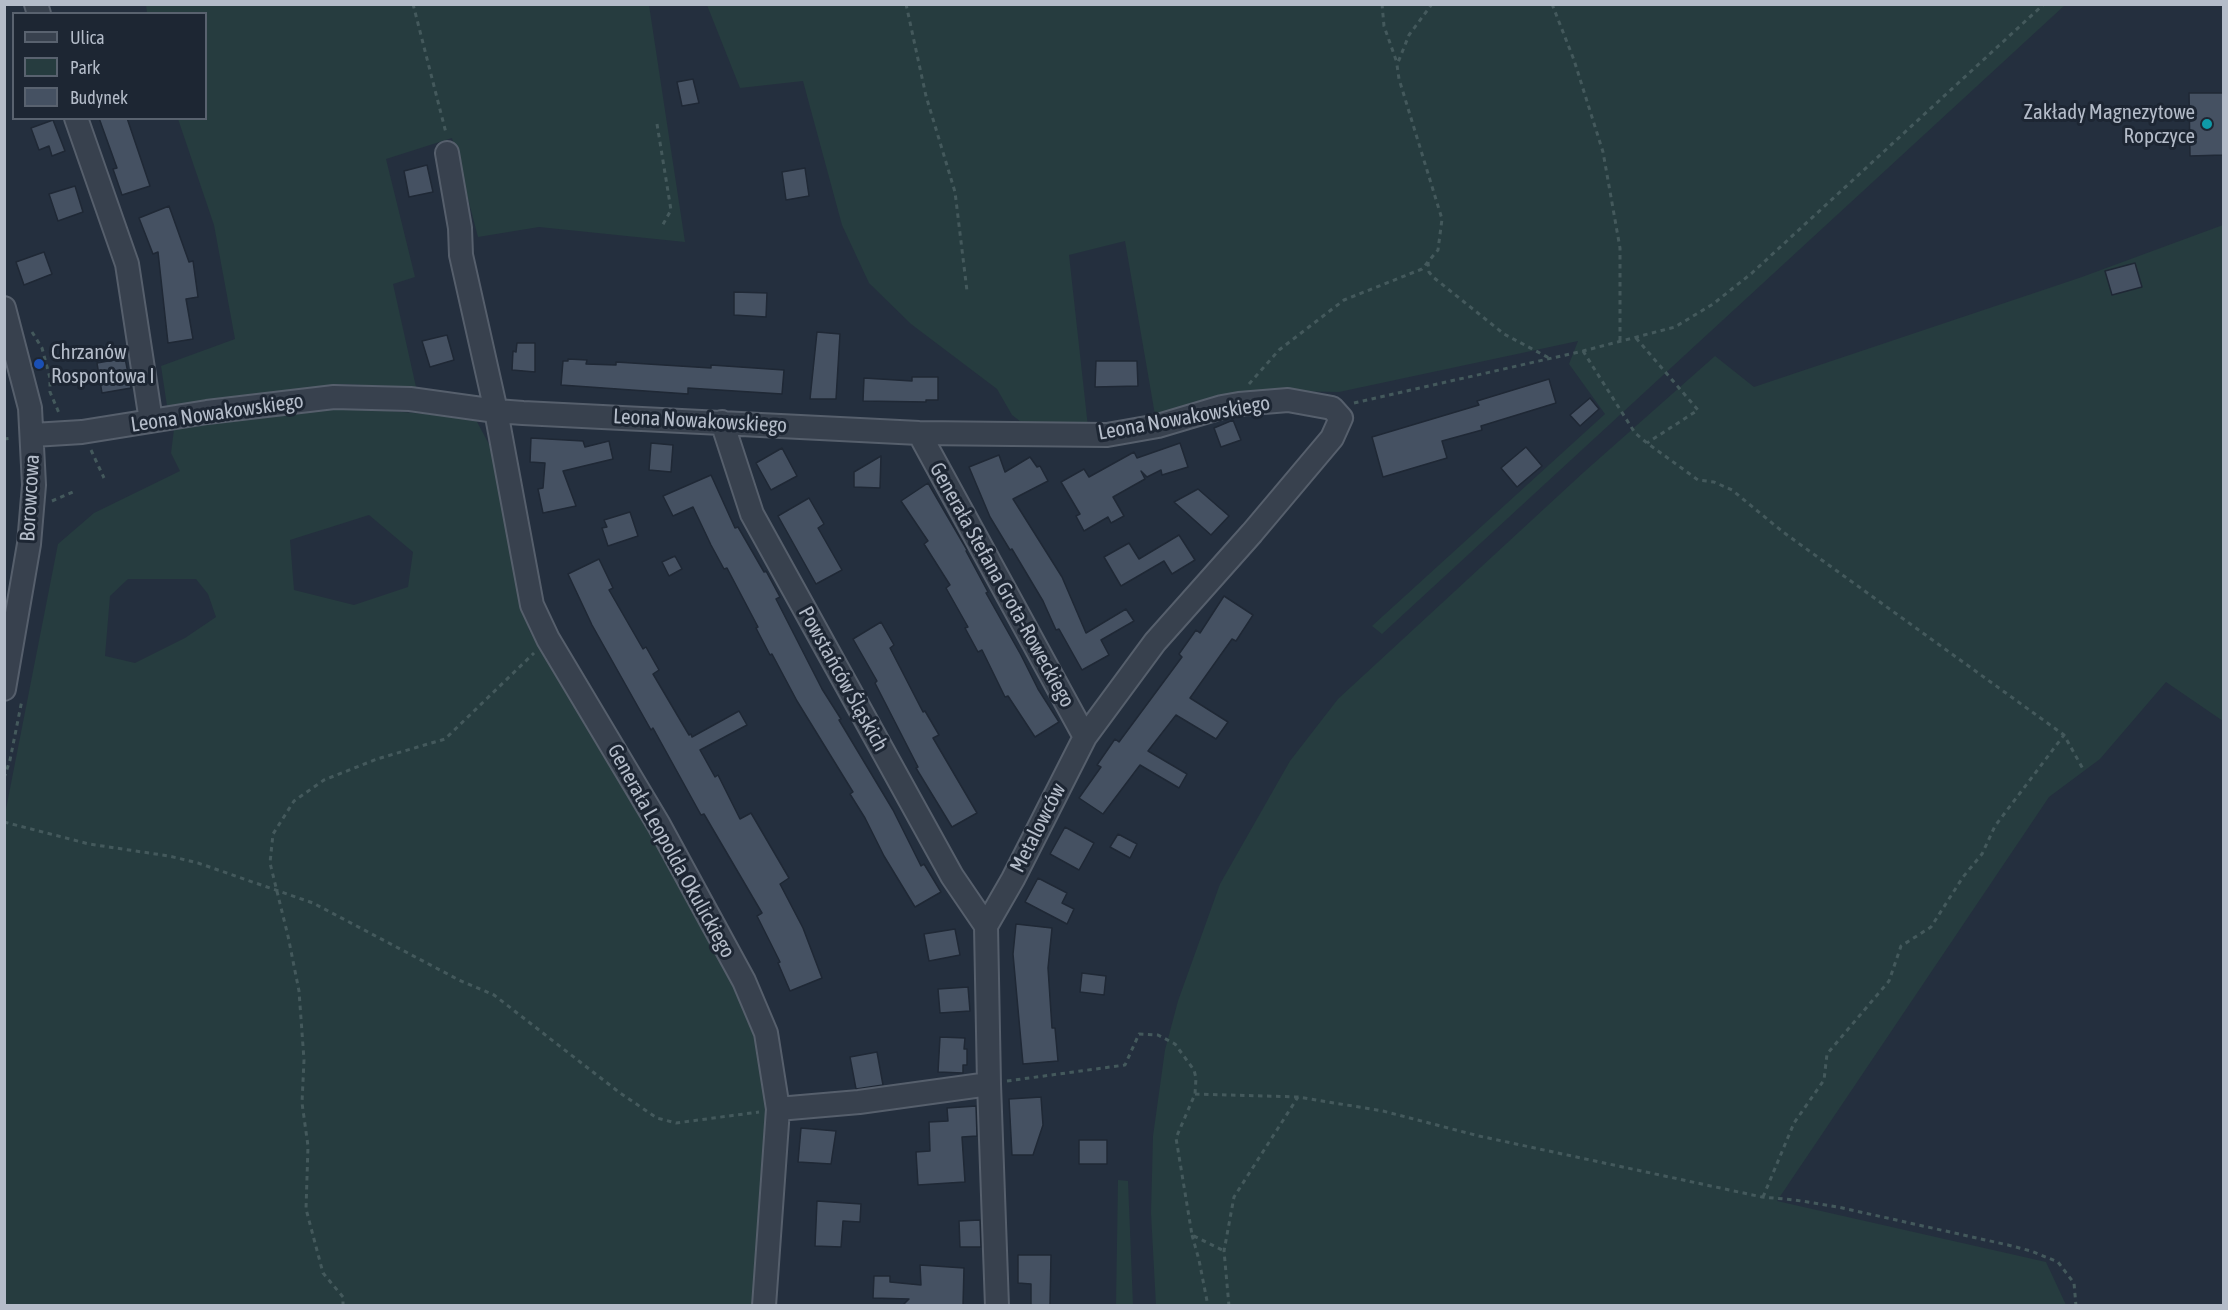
<!DOCTYPE html>
<html>
<head>
<meta charset="utf-8">
<style>
	body { margin:0 }
	#map { position:relative; width:2228px; height:1310px; overflow:hidden; background:#242f3e; font-family:"Asap Condensed",sans-serif }
	canvas { display:block }
	.frame { position:absolute; inset:0; border:6px solid #b4bcc9; pointer-events:none }
	.legend { position:absolute; left:12px; top:12px; width:195px; height:108px; box-sizing:border-box; background:#1d2633; border:2px solid #59626f; margin:0; padding:8px 10px; list-style:none; font-size:18px; color:#b4bcc9 }
	.legend li { display:flex; align-items:center; gap:12px; height:30px }
	.legend b { width:30px; border:2px solid #59626f }
</style>
</head>
<body>
<div id="map">
<canvas width="2228" height="1310"></canvas>
<div class="frame"></div>
<ul class="legend">
<li><b style="height:8px;background:#38414e"></b>Ulica</li>
<li><b style="height:16px;background:#263c3f"></b>Park</li>
<li><b style="height:16px;background:#455162"></b>Budynek</li>
</ul>
</div>
<script>
const context = document.querySelector('canvas').getContext('2d');
context.lineJoin = 'round';
function fill(path, color) { context.fillStyle = color; context.fill(path, 'evenodd'); }
const shape = rows => new Path2D(rows.map(r => 'M' + r).join(''));
function strokePath(path, color, width, dash) { context.strokeStyle = color; context.lineWidth = width; context.lineCap = dash ? 'butt' : 'round'; context.setLineDash(dash || []); context.stroke(path); }
function label(font, color, halo, rows, align = 'center') {
  context.font = font + ' "Asap Condensed",sans-serif'; context.lineWidth = 6; context.setLineDash([]); context.textBaseline = 'middle'; context.strokeStyle = halo; context.fillStyle = color; for (const [text, x, y, turn = 0] of rows) {
    context.save(); context.translate(x, y); context.rotate((+turn || 0) * Math.PI / 180); context.textAlign = isNaN(turn) ? turn : align; if (halo) context.strokeText(text, 0, 0); context.fillText(text, 0, 0); context.restore();
  }
}
fill(shape([
	[146,5,649,5,685,242,539,227,478,237,452,138,386,159,415,277,393,284,416,387,340,384,167,406,161,366,235,339,214,225,178,119,206,118,206,14,147,13],
	[707,5,2065,5,1382,634,1372,626,1605,414,1569,364,1578,341,1339,392,1289,391,1155,415,1125,241,1069,255,1088,427,1025,425,1012,415,997,389,911,324,869,283,842,225,803,81,740,88],
	[2223,225,2223,721,2166,682,2100,759,2049,797,1777,1201,2046,1262,2066,1305,1156,1306,1151,1213,1153,1136,1165,1050,1178,1001,1220,884,1290,761,1338,699,1584,472,1715,356,1754,387,2082,277],
	[342,407,475,418,492,450,529,630,655,837,753,1024,768,1110,755,1305,5,1306,5,814,58,544,94,513,180,471,171,453,174,429],
	[369,515,413,552,408,587,354,605,294,590,290,540],
	[128,579,196,579,208,594,216,617,185,638,135,663,105,656,110,596],
	[1118,1180,1128,1181,1133,1305,1116,1305]
]), '#263c3f');
const building = shape([
	[693,79,699,103,682,106,677,82,693,79],
	[2189,93,2223,93,2223,155,2190,156,2189,93],
	[99,118,127,118,150,186,122,195,113,169,117,168,99,118],
	[53,120,65,151,52,156,49,146,39,150,31,128,53,120],
	[427,165,433,192,409,197,404,171,427,165],
	[805,168,809,196,786,200,782,172,805,168],
	[75,186,83,212,58,221,49,194,75,186],
	[169,206,189,262,193,261,198,297,186,299,193,339,168,343,158,252,153,254,139,218,169,206],
	[44,252,52,274,24,285,16,262,44,252],
	[2135,263,2142,287,2112,295,2105,271,2135,263],
	[734,292,767,293,766,317,734,315,734,292],
	[817,332,840,334,836,399,810,399,817,332],
	[447,335,454,360,430,367,422,341,447,335],
	[517,343,535,343,535,372,512,370,513,351,516,352,517,343],
	[125,358,131,388,102,393,97,363,125,358],
	[568,359,587,360,586,364,616,365,616,362,711,368,711,365,784,370,782,394,688,388,688,394,561,385,563,361,568,361,568,359],
	[1096,361,1137,361,1138,386,1095,387,1096,361],
	[912,377,938,377,938,400,926,400,926,402,863,401,864,378,912,381,912,377],
	[1549,379,1556,403,1481,426,1482,430,1442,441,1447,458,1383,477,1372,437,1479,405,1477,401,1549,379],
	[1590,398,1599,409,1580,426,1570,415,1590,398],
	[1233,420,1241,440,1221,447,1214,428,1233,420],
	[531,438,583,441,585,447,609,441,613,459,563,471,576,506,543,513,538,489,543,488,545,463,530,462,531,438],
	[651,443,673,445,671,472,649,470,651,443],
	[1180,443,1188,467,1162,475,1161,470,1147,477,1141,471,1145,479,1113,497,1124,516,1111,523,1108,517,1084,531,1076,516,1080,514,1061,482,1084,469,1089,477,1134,452,1137,458,1180,443],
	[1526,447,1542,466,1517,487,1501,468,1526,447],
	[782,448,797,476,771,490,756,463,782,448],
	[999,455,1005,472,1030,457,1037,467,1040,466,1048,481,1013,499,1062,577,1086,633,1126,609,1134,621,1101,640,1109,655,1082,670,1059,629,1056,630,1043,601,1012,549,1010,550,990,517,969,467,999,455],
	[881,456,880,488,854,487,854,472,881,456],
	[711,475,735,528,738,527,764,572,766,571,780,597,776,599,822,689,841,719,839,720,893,810,921,866,924,864,941,892,915,907,884,856,865,818,850,794,853,792,797,701,772,654,770,655,756,628,758,627,727,568,724,569,711,545,693,507,673,516,663,496,711,475],
	[928,483,967,550,966,551,988,592,986,593,1021,655,1038,689,1059,722,1035,737,1008,696,1005,697,982,650,978,652,965,628,968,627,946,588,950,585,924,544,928,541,901,501,928,483],
	[1198,489,1229,516,1211,535,1174,502,1198,489],
	[809,498,824,524,818,528,842,570,816,584,778,516,809,498],
	[630,512,638,536,608,546,602,528,607,527,604,520,630,512],
	[1179,535,1195,560,1172,574,1164,561,1121,586,1104,557,1129,543,1139,559,1179,535],
	[675,556,682,569,669,576,662,562,675,556],
	[599,559,613,588,609,590,643,649,646,647,659,670,653,674,689,735,691,734,692,737,739,711,747,725,700,750,715,777,718,775,740,819,751,813,789,878,780,884,803,928,822,978,790,991,778,963,780,962,757,916,762,913,704,814,701,815,653,728,651,730,592,625,568,574,599,559],
	[1224,596,1253,615,1236,641,1232,639,1190,698,1228,722,1216,739,1176,715,1148,751,1187,774,1179,788,1140,765,1103,814,1079,798,1101,767,1097,765,1115,739,1119,742,1182,657,1179,654,1196,630,1200,633,1224,596],
	[881,622,894,645,890,648,923,712,925,711,939,735,933,738,977,813,952,827,916,768,918,767,875,683,877,681,853,639,881,622],
	[1065,827,1094,843,1079,870,1050,854,1065,827],
	[1118,834,1137,844,1130,858,1110,847,1118,834],
	[1038,878,1067,893,1062,903,1074,909,1067,924,1025,902,1038,878],
	[1016,924,1052,928,1048,968,1052,1028,1055,1028,1058,1061,1023,1064,1013,954,1016,924],
	[955,929,960,955,929,961,924,934,955,929],
	[1082,973,1106,976,1104,995,1080,992,1082,973],
	[968,987,970,1011,940,1013,938,989,968,987],
	[940,1037,965,1038,964,1049,967,1049,967,1065,963,1065,963,1073,938,1072,940,1037],
	[877,1052,883,1085,856,1089,850,1057,877,1052],
	[1041,1097,1043,1125,1033,1155,1012,1155,1009,1099,1041,1097],
	[976,1106,977,1136,962,1137,965,1182,918,1185,916,1152,930,1151,929,1122,948,1121,947,1108,976,1106],
	[801,1128,836,1131,831,1164,798,1162,801,1128],
	[1079,1140,1107,1140,1107,1164,1079,1164,1079,1140],
	[817,1201,861,1204,860,1222,843,1221,841,1247,815,1246,817,1201],
	[980,1220,981,1247,960,1247,959,1221,980,1220],
	[1018,1255,1051,1255,1050,1305,1031,1305,1031,1284,1018,1283,1018,1255],
	[920,1265,964,1268,963,1305,903,1305,909,1299,873,1298,874,1276,890,1276,890,1282,921,1285,920,1265]
]);
fill(building, '#455162');
strokePath(building, '#1f2835', 1.5);
const minor = shape([
	[36,4,39,14],
	[76,118,127,264,151,421],
	[447,153,460,228,461,255,496,411,532,605,548,639,659,825,744,981,766,1033,778,1109,764,1306],
	[4,308,30,408,34,485,29,544,4,689],
	[722,422,752,514,952,876,986,926],
	[919,433,1085,737],
	[33,435,82,432,207,412,334,397,410,399,496,411,523,413,919,433,1107,435,1158,426,1222,407,1239,404,1288,400,1332,408,1341,418,1332,438,1252,533,1155,642,1085,737,1013,879,986,926,989,1084,997,1306],
	[778,1109,859,1102,989,1084]
]);
strokePath(minor, '#565f6c', 26);
strokePath(shape([
	[413,4,446,133],
	[906,4,926,96,955,192,967,291],
	[1382,4,1384,26,1397,63],
	[1552,4,1574,60,1603,152,1620,248,1620,341],
	[657,124,671,210,661,228],
	[1428,262,1429,272,1433,277,1504,334,1551,359],
	[32,332,42,348,50,378,50,392,59,413],
	[1636,338,1698,410,1647,443],
	[1583,351,1635,433,1647,443,1698,480,1714,482,1732,490,1783,532,2064,735,2083,769],
	[1249,384,1279,350,1344,300,1422,269,1438,250,1442,219,1399,79,1397,65,1409,35,1432,4],
	[1354,403,1583,351,1675,327,1713,304,1752,273,2044,4],
	[4,439,13,438],
	[91,450,104,478],
	[52,501,75,491],
	[4,778,10,760,22,700],
	[4,822,89,844,169,856,198,863,313,903,459,980,494,995,620,1093,657,1118,676,1123,759,1112],
	[1007,1081,1125,1065,1139,1034,1158,1035,1175,1044,1194,1070,1196,1078,1195,1094,1176,1138,1192,1235,1224,1251],
	[1195,1094,1298,1097,1383,1111,1479,1136,1762,1197,1795,1200,1838,1207,2008,1245,2031,1251,2058,1262,2074,1283,2076,1306],
	[1763,1197,1794,1123,1824,1080,1827,1054,1889,981,1901,946,1931,927,1963,877,1982,854,1995,826,2064,735],
	[1192,1235,1199,1260,1208,1306],
	[343,1306,343,1297,323,1273,306,1209,308,1146,302,1103,304,1060,299,991,288,936,270,863,273,834,294,801,324,780,377,759,445,739,534,653],
	[1229,1306,1224,1251,1234,1197,1298,1097]
]), '#44595c', 3, [4.5, 4.5]);
strokePath(minor, '#38414e', 22);
for (const [x, y, r, color] of [
	[2207,124,6,"#0f9aa8"],
	[39,364,6,"#1a4fb4"]
]) { const dot = new Path2D(); dot.arc(x, y, r, 0, 2 * Math.PI); context.fillStyle = color; context.fill(dot); strokePath(dot, '#1d2633', 2); }
label('21px', '#b4bcc9', '#1d2633', [
	["Zakłady Magnezytowe",2195,112],
	["Ropczyce",2195,136],
	["Chrzanów",51,352,"left"],
	["Rospontowa I",51,376,"left"]
], 'right');
label('21px', '#b4bcc9', '#1d2633', [
	["Leona Nowakowskiego",217,413,-8],
	["Leona Nowakowskiego",1184,418,-10],
	["Leona Nowakowskiego",700,421,3],
	["Borowcowa",30,498,-87],
	["Generała Stefana Grota-Roweckiego",1002,585,61],
	["Powstańców Śląskich",843,679,61],
	["Metalowców",1038,828,-63],
	["Generała Leopolda Okulickiego",671,851,61]
]);
</script>
</body>
</html>
